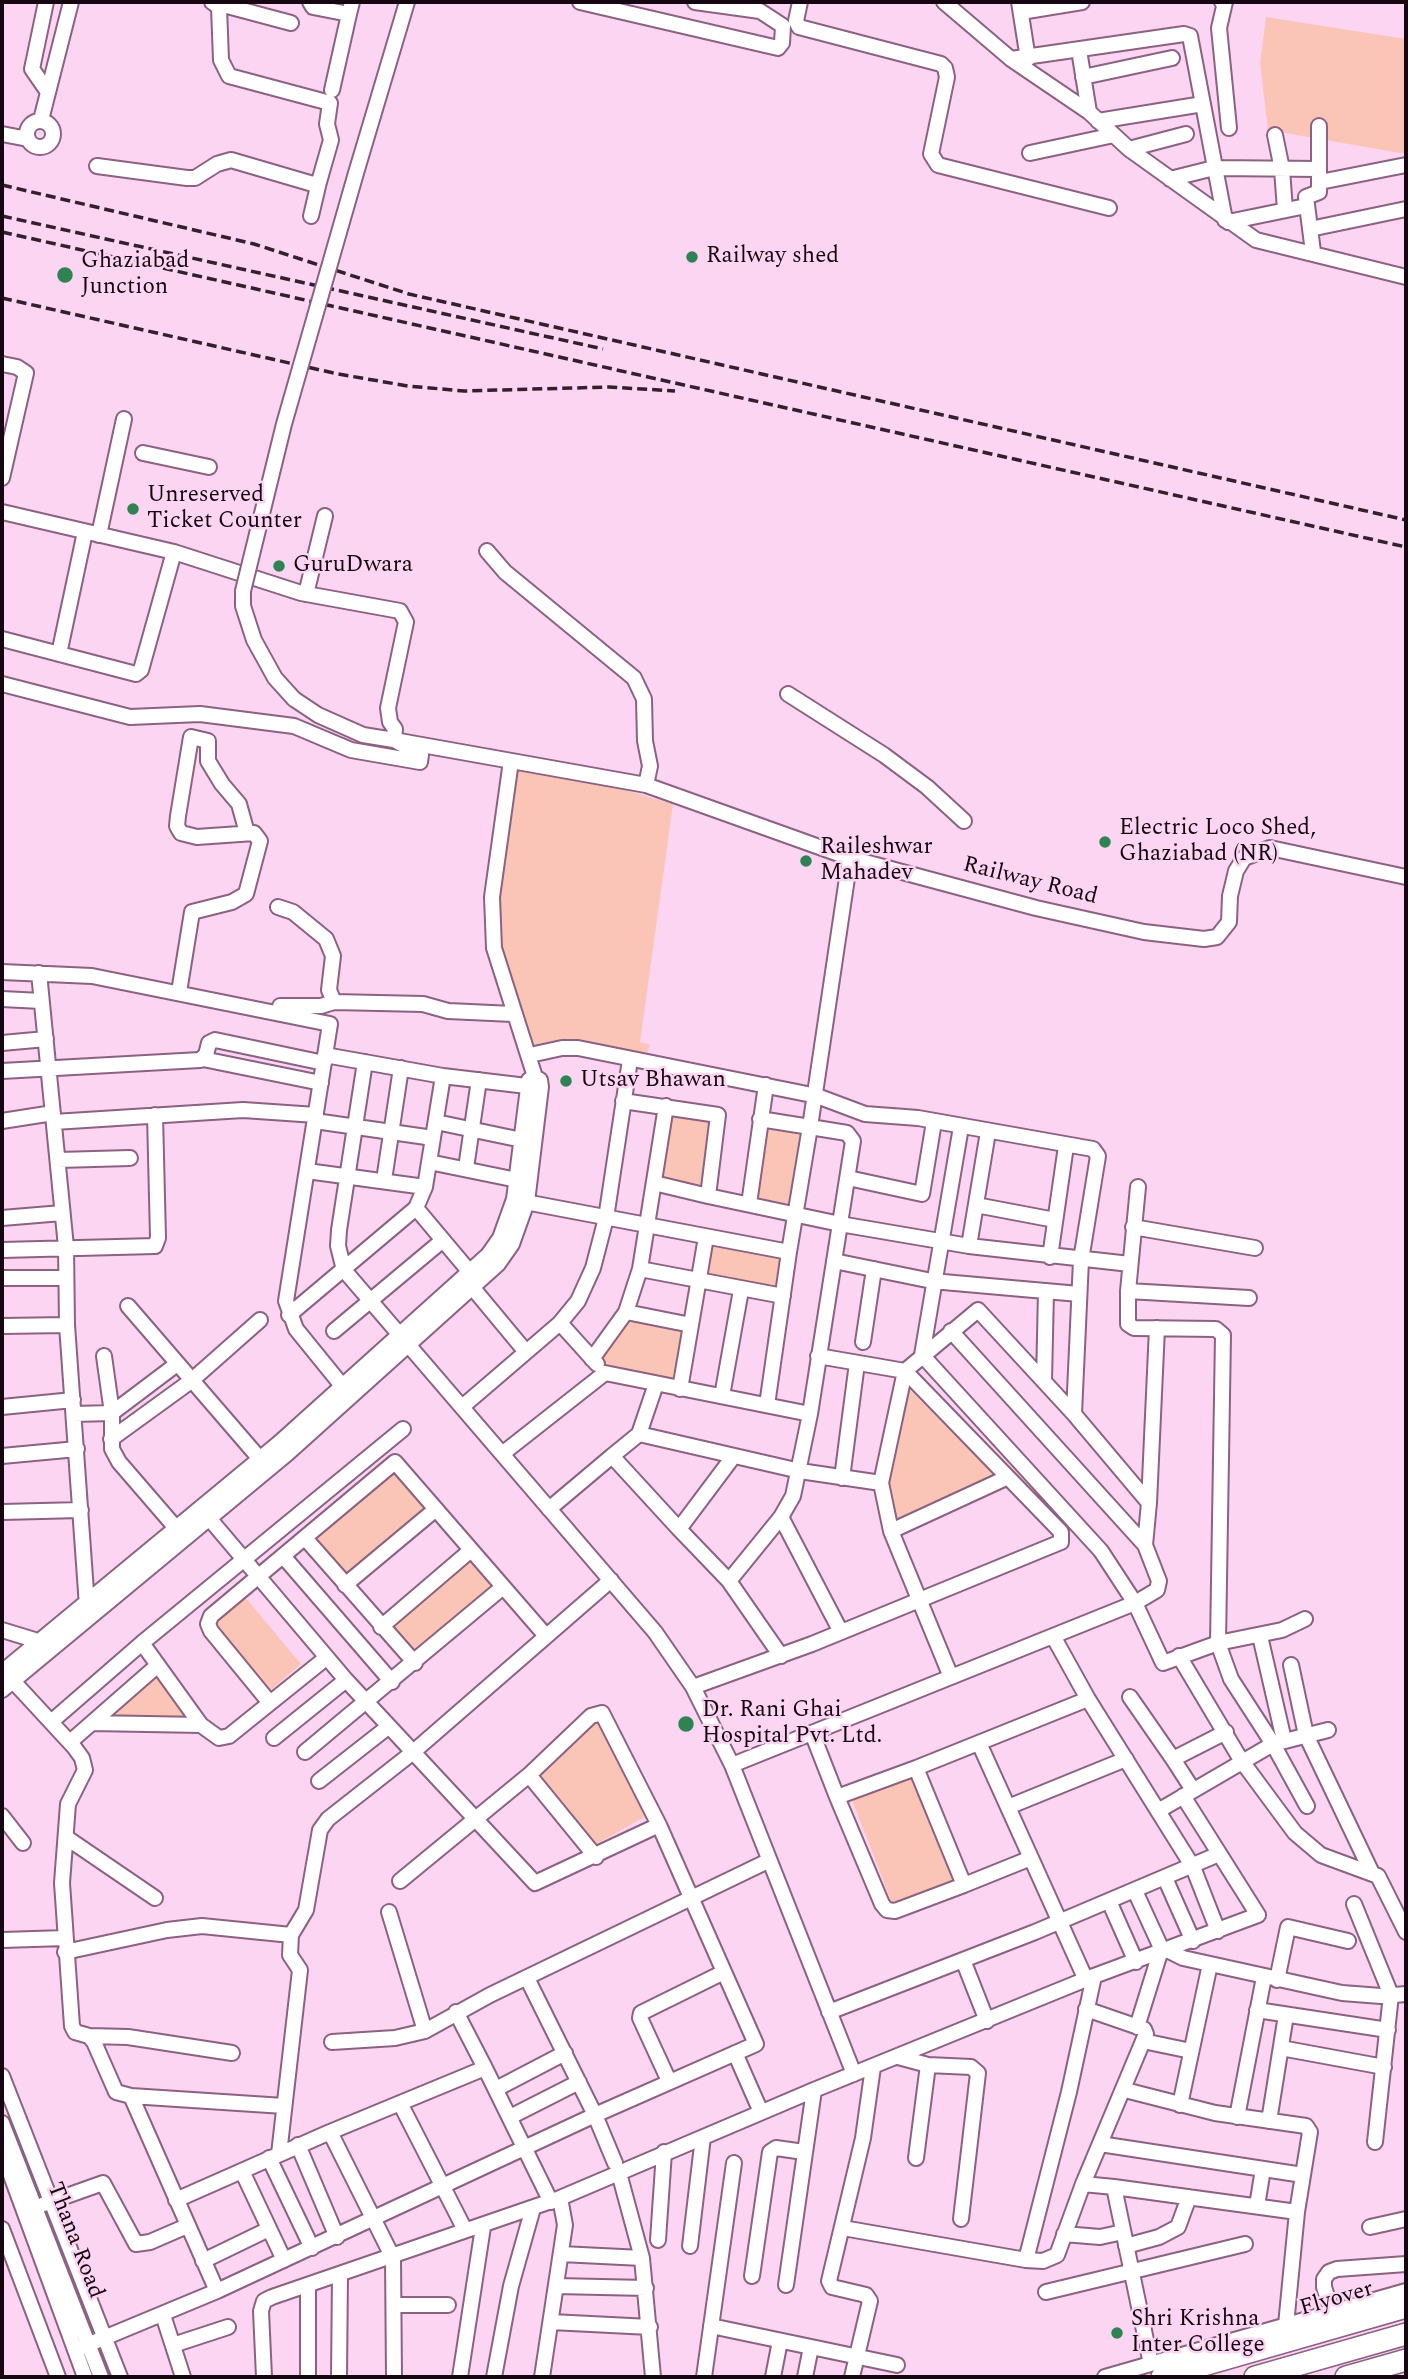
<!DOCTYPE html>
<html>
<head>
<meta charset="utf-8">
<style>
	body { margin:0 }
	#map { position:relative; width:1408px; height:2379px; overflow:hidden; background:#fcd5f2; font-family:Spectral,serif }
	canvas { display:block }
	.frame { position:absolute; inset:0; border:4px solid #150611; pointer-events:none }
</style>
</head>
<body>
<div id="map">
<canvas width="1408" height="2379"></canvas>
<div class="frame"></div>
</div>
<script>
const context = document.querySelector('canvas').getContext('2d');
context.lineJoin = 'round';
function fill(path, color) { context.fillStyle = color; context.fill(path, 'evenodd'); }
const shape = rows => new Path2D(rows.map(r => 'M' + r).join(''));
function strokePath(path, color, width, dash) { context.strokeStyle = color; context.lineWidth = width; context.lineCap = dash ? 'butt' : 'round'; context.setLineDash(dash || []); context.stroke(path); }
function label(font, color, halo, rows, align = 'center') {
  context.font = font + ' Spectral,serif'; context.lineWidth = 5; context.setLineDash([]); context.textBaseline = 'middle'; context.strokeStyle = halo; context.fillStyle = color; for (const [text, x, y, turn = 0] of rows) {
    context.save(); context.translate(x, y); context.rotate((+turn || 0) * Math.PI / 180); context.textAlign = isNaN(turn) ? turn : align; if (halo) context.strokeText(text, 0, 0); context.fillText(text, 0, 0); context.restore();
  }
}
fill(shape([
	[1266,17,1406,39,1406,154,1268,130,1260,63],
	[518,767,609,785,673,804,640,1042,650,1045,644,1061,599,1050,530,1052,497,945,499,887,514,771],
	[669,1112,716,1119,706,1192,658,1180],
	[762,1122,806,1131,793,1209,753,1201],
	[709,1243,785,1255,779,1292,703,1280],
	[627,1315,689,1328,678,1386,606,1371,597,1361],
	[909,1389,995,1476,894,1520,887,1490],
	[393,1468,427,1510,346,1578,313,1538],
	[470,1556,496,1587,416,1656,389,1625],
	[245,1597,301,1664,267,1693,211,1625],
	[157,1670,195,1723,100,1720],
	[598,1721,648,1815,593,1846,533,1775],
	[915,1776,956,1884,894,1908,852,1800]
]), '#fac5b7');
const minor = shape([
	[46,2,32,69,48,92],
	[310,2,313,7,349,14,352,2],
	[580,2,778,48,782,43,783,26,760,11,695,2],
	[800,2,796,21,799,27,941,64,945,68,947,77,931,154,938,165,1109,208],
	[944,2,1011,59,1089,112,1129,149,1256,240,1406,277],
	[1019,2,1028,59],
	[1222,2,1225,2,1219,28,1229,128],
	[216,3,291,23],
	[1021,12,1082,2],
	[1079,50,1089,112],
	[1011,59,1184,34,1190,36,1225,220],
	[1083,77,1172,58],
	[332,90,349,14],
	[41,120,71,2],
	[1098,121,1203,104],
	'27 134a13 13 0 1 1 26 0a13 13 0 1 1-26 0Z',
	[2,134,28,139],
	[1275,135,1282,169,1285,210],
	[1129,149,1186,134],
	[1030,153,1114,135],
	[97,166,187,178,195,178,217,164,231,160,313,184,319,182,331,140,327,124,330,103,229,76,221,60,219,7,212,2],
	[356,173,407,2],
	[1170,179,1214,168,1319,169],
	[1320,182,1406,165],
	[311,216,319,182],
	[1228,222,1306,206],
	[1310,229,1406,209],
	[1313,252,1306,197,1319,192,1319,126],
	[2,364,17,367,26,373,2,478],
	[143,453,209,467],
	[2,512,174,552,301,593,400,611,406,622,388,708,390,722,395,729,394,740],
	[99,535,124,419],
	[487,551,505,572,634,678,644,699,645,741,650,766,646,785],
	[306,594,325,516],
	[2,639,136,674,141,670,174,552],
	[59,654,85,532],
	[2,684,130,717,200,714,294,726,351,750,420,762,421,755,394,740,363,735,318,715,294,699],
	[788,694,884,755,927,787,964,821],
	[394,740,646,785,850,858,1036,908,1144,932,1204,939,1217,937,1229,922,1230,896,1236,871,1244,858,1270,848,1406,877],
	[511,761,492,897,494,948,535,1077],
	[278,907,293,912,326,939,333,956,329,990,334,1002,423,1004,448,1011,513,1014],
	[2,972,92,976,330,1024,286,1301,296,1329,348,1393],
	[39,973,66,1247,67,1325,87,1606],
	[179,992,192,912,232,902,246,894,260,841,254,833,197,837,181,833,177,826,178,816,191,737,208,741,208,761,222,784,239,804,247,833],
	[2,999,41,1001],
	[280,1006,321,1006,334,1002],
	[2,1043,46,1039],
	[325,1055,443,1076,535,1087],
	[530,1055,562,1048,578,1048,817,1096,865,1114,918,1118,1093,1149,1098,1156,1081,1260,1074,1414],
	[203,1059,321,1083],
	[365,1062,339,1230,338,1246,344,1270,655,1632,693,1687,732,1765,854,2074],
	[2,1071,200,1060,206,1055,209,1043,215,1040,324,1063],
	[443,1076,425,1187,416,1208,474,1277],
	[623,1101,718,1115,708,1196,654,1183],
	[760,1119,810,1127,789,1252],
	[2,1121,53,1113],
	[315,1121,433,1138],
	[54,1122,243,1110,316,1115],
	[436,1122,522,1140],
	[961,1127,922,1355,1101,1551,1135,1603,1163,1663,1218,1643,1282,1630,1305,1619],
	[58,1160,130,1158],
	[429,1162,517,1180],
	[466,1168,479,1080],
	[307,1171,425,1187],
	[848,1178,922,1194,934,1122],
	[384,1180,401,1068],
	[1138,1187,1128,1291,1128,1324,1134,1328,1216,1329,1223,1335,1218,1643,1231,1679,1273,1744,1307,1806],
	[708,1196,840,1224,969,1246,1130,1264],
	[520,1201,789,1252,767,1405],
	[749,1204,766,1085],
	[976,1205,1055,1220],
	[2,1218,62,1213],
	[1133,1227,1255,1248],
	[969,1246,988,1132],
	[2,1250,155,1246,158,1238,155,1115],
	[1050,1257,1066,1146],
	[834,1261,932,1281,1079,1294],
	[640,1269,783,1296],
	[2,1278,66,1278],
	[472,1287,526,1352],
	[1128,1291,1249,1298],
	[128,1306,260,1459],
	[626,1312,691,1325,680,1389],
	[289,1315,416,1208],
	[560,1323,597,1364],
	[691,1325,706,1237],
	[2,1326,67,1325],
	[334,1331,443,1240],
	[863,1342,874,1269],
	[104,1356,112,1413,112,1449,119,1462,176,1528],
	[818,1356,905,1371,881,1483,891,1531,1006,1478],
	[592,1359,626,1312,640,1269,666,1106],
	[1044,1381,1046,1291],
	[656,1384,639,1434,612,1456,679,1529,733,1457],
	[722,1396,741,1290],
	[2,1407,73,1400],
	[462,1407,560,1323,578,1301,593,1268,606,1218,630,1060],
	[74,1414,112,1413,177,1364],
	[639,1434,800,1471,881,1483],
	[111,1439,191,1381,260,1320],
	[502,1454,605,1373,810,1414],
	[2,1456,77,1449],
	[842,1478,857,1363],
	[1149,1503,1157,1328],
	[549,1509,612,1456],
	[203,1511,346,1680,535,1883,659,1825],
	[2,1512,81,1510],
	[781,1517,841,1632],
	[679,1529,729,1581],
	[891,1531,951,1677],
	[305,1538,415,1663],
	[283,1556,392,1682],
	[345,1585,436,1509],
	[381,1627,471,1550],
	[2,1630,38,1641],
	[1053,1636,1088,1699,1193,1867,1218,1931],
	[1260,1636,1284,1740],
	[142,1643,201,1725,219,1738,229,1736,326,1658],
	[781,1656,729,1581,781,1517,793,1496,810,1414,853,1141,847,1133,810,1127,850,858],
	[1179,1656,1241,1760,1295,1833,1321,1855,1378,1876,1406,1932],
	[1291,1665,1306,1735,1371,1871],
	[2,1672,279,1443,488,1255,500,1238,514,1199,529,1080,535,1077],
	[6,1678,12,1680,74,1747,82,1758,85,1770,68,1804,62,1883,72,2026,75,2032,89,2036,94,2042,116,2092,131,2096,217,2291],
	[693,1687,812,1644,1061,1542,1061,1532,905,1371,978,1310,1074,1414,1149,1503,1145,1545],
	[2,1690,288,1453,498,1264,512,1244,527,1202,541,1087,540,1080,535,1077],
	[1130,1697,1173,1759,1226,1732],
	[270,1703,211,1631,208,1624,211,1616,395,1462,546,1636],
	[51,1722,142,1643,403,1429],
	[92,1723,201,1725],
	[812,1733,837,1797,882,1904,887,1910,895,1911,964,1885,916,1768,837,1797],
	[274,1738,346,1680],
	[70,1742,158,1665],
	[979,1743,1031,1858],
	[305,1752,503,1587],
	[1173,1759,1193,1790],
	[732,1765,1135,1603,1157,1590,1159,1581,1145,1545,951,1331],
	[916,1768,1088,1699],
	[529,1775,596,1857],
	[319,1781,388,1727],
	[1008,1807,1126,1759],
	[1158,1811,1273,1744,1328,1730],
	[2,1816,23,1843],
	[67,1838,155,1898],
	[1165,1878,1193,1941],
	[964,1885,1031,1858,1086,1980],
	[1135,1891,1163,1952],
	[1109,1901,1136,1962],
	[1354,1904,1391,1995,1375,2142],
	[389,1912,425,2031],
	[2,1940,65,1938],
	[1167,1950,1183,1958,1342,1993,1381,1996,1406,1994],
	[65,1952,167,1930,202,1926,291,1935],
	[963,1960,987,2021],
	[527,1978,595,2115,615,2163],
	[1277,1980,1288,1927,1348,1941],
	[1257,2010,1388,2030],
	[829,2012,1035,1932,1219,1854],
	[1137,2027,1160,1953],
	[89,2036,128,2037,232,2053],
	[1143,2041,1191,2051],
	[332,2042,395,2038,425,2031,490,1995,768,1861],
	[1281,2048,1384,2067],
	[735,2053,761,2112],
	[898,2057,928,2065,971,2067,978,2073,961,2219],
	[485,2068,551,2202],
	[2,2076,120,2377],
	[669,2081,640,2018,641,2013,724,1972],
	[496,2089,565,2053],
	[131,2096,284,2106],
	[400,2103,464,2228],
	[1180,2105,1210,1964],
	[510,2117,579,2082],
	[1237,2117,1264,1977],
	[1269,2121,1286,2015],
	[2,2123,101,2377],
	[330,2132,485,2068,456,2012],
	[1100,2144,1303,2175],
	[298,2145,337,2237],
	[2,2151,85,2377],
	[279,2154,300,1970,290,1955,291,1935,306,1910,320,1830,328,1819,412,1753,611,1580],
	[269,2158,312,2248],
	[916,2158,928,2065],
	[242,2171,284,2260],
	[619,2173,642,2258,653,2377],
	[1083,2184,1114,2187,1151,2364],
	[1114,2187,1297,2212,1310,2132,1306,2126,1215,2113,1125,2090],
	[176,2200,330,2132,393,2258,394,2377],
	[44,2204,103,2183,136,2244,150,2242,187,2226],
	[1257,2206,1263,2169],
	[1370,2227,1406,2219],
	[843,2228,1026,2260,1043,2261,1057,2255,1083,2184,1146,2034,1144,2029,1086,2009],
	[2,2229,58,2377],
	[1064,2234,1100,2237,1123,2232],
	[658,2240,664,2152],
	[690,2246,703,2137],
	[1126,2246,1159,2237,1178,2227,1189,2197],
	[561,2254,642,2258],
	[1026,2260,1069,2092,1094,1976],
	[203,2261,269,2229],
	[752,2276,770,2152,776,2148,804,2152],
	[308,2285,308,2377],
	[786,2285,814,2090],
	[556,2286,646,2288],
	[1046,2292,1245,2244],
	[394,2305,448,2305],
	[1332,2312,1324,2287,1324,2279,1329,2272,1337,2269,1406,2264],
	[163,2315,183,2377],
	[551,2322,650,2327],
	[1286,2325,1297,2212],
	[711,2326,897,2365],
	[173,2345,228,2327],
	[75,2350,217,2291,595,2115,756,2044,659,1825,602,1713,591,1716,529,1775,400,1881],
	[264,2377,261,2311,264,2301,272,2297,560,2198,814,2090,1094,1976,1258,1915,1183,1796],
	[339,2377,340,2275],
	[460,2377,483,2227],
	[494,2377,511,2286,533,2208],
	[542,2377,565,2225,560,2198],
	[704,2377,734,2163],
	[773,2377,780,2341],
	[805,2377,811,2347],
	[852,2377,870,2301,866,2295,832,2287,829,2281,863,2138,873,2067],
	[1105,2377,1406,2291]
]);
const highway = shape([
	[1162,2377,1406,2307],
	[1255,2377,1406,2334],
	[1346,2377,1406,2360]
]);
strokePath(minor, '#8c6181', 18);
strokePath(highway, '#8c6181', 24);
strokePath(minor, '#fff', 14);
strokePath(highway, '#fff', 21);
strokePath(shape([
	[2,185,254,244,409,294,1406,520],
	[2,216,603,349],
	[2,232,1406,547],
	[2,298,338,374,408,386,464,391,609,387,675,391]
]), '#32202d', 3.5, [10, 5]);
const minorBridge = shape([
	[294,699,275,678,254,640,243,606,243,591,284,424,356,173]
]);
strokePath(minorBridge, '#8c6181', 18, []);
strokePath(minorBridge, '#fff', 14);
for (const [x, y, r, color] of [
	[692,257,7,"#2f8254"],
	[65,275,9,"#2f8254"],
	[133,509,7,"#2f8254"],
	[279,566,7,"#2f8254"],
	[1105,842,7,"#2f8254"],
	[806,861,7,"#2f8254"],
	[566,1081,7,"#2f8254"],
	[686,1724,9,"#2f8254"],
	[1117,2333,7,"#2f8254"]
]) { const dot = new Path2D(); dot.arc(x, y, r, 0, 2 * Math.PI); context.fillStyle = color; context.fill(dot); strokePath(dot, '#fcd5f2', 2.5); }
label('23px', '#150611', '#fcd5f2', [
	["Railway shed",706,257],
	["Ghaziabad",81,262],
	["Junction",81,288],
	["Unreserved",147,496],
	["Ticket Counter",147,522],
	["GuruDwara",293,566],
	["Electric Loco Shed,",1119,829],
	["Ghaziabad (NR)",1119,855],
	["Raileshwar",820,848],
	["Mahadev",820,874],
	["Utsav Bhawan",580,1081],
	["Dr. Rani Ghai",702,1711],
	["Hospital Pvt. Ltd.",702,1737],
	["Shri Krishna",1131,2320],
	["Inter College",1131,2346]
], 'left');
label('23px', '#150611', '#fcd5f2', [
	["Railway Road",1030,882,14],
	["Thana Road",74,2241,69],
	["Flyover",1337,2300,-16]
]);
</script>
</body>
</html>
